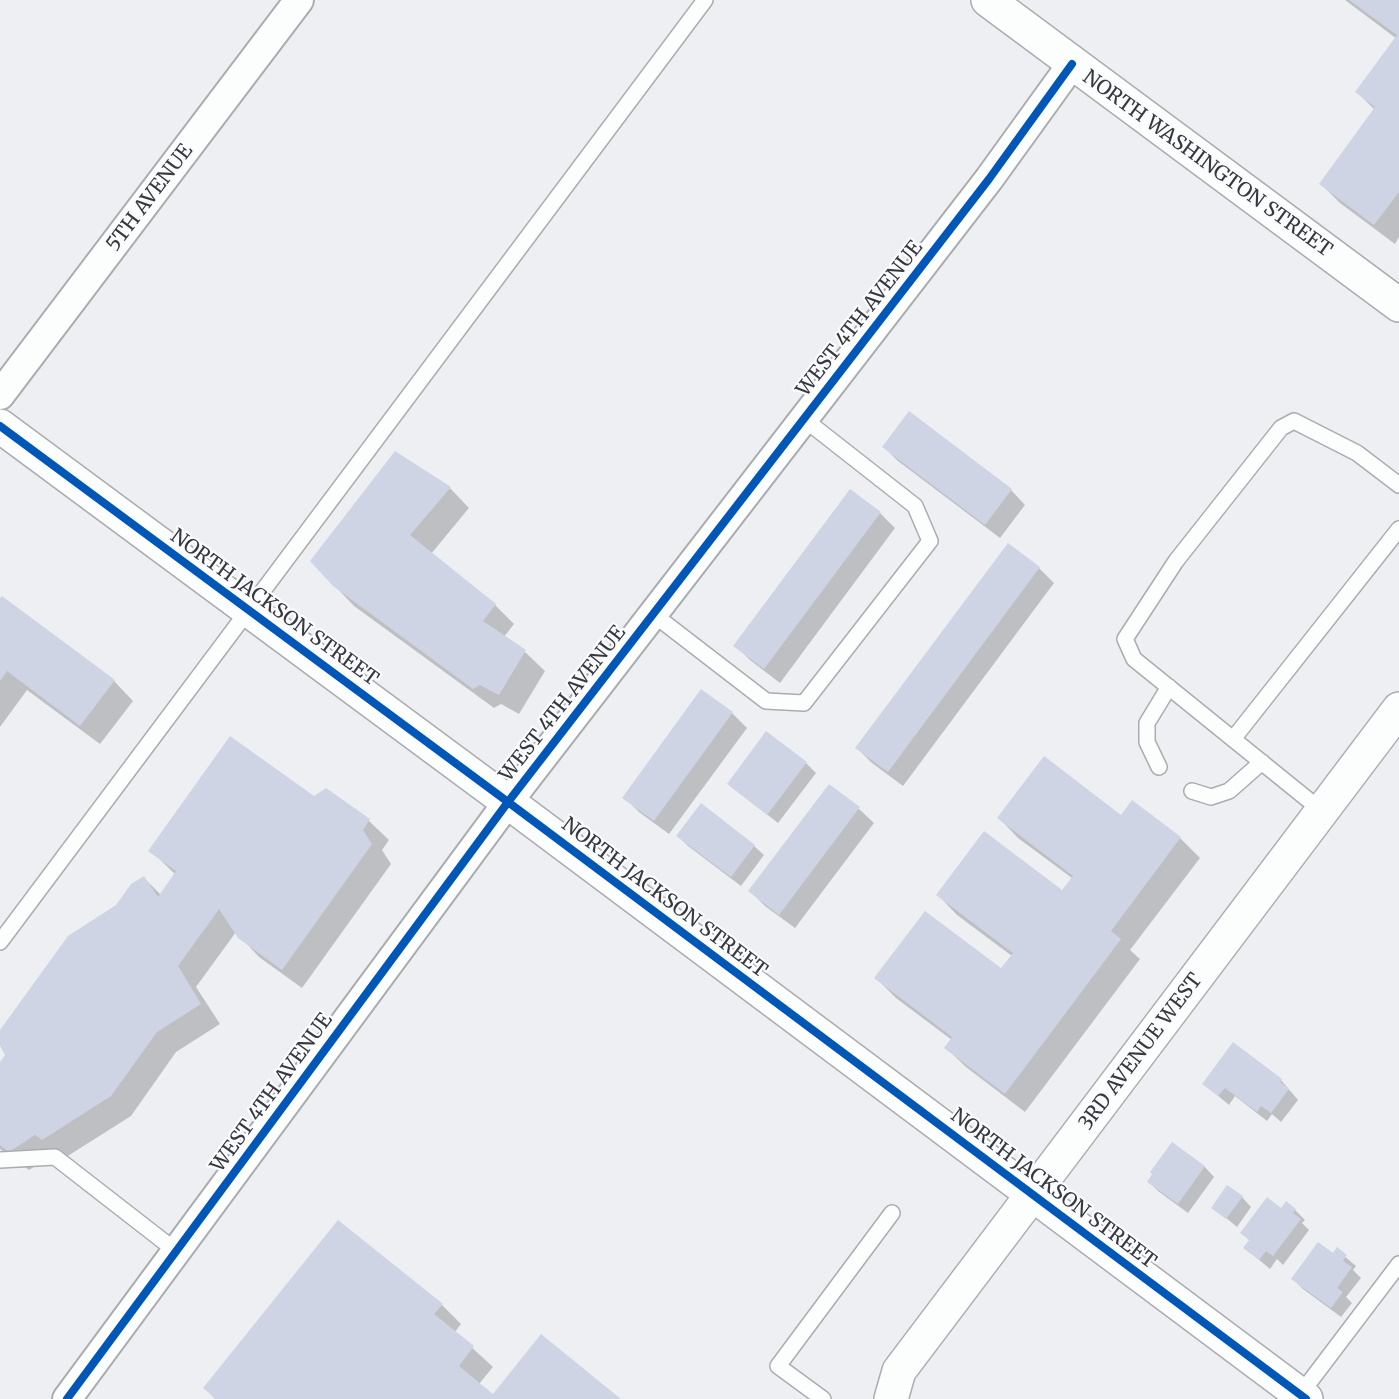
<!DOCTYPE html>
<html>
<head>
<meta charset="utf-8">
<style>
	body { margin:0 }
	canvas { display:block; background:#edeff3 }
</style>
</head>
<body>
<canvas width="1399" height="1399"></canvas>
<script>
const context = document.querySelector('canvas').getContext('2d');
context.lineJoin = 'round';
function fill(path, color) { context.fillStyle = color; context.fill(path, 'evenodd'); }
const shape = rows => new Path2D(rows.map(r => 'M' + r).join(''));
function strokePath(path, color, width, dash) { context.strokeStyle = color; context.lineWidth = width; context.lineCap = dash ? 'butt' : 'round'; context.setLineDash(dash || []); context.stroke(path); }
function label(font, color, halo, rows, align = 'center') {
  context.font = font + ' Merriweather,serif'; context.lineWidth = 4.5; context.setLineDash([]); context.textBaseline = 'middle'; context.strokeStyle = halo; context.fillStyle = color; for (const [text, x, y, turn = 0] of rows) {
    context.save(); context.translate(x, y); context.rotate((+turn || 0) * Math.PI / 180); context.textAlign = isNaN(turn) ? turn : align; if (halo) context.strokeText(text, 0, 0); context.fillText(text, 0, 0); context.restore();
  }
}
fill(shape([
	[1345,0,1399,0,1399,237,1395,244,1340,203,1321,184,1375,110,1357,92,1397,39],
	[884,447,1011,490,1025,505,1000,538,898,461],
	[450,488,469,508,431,554,495,605,514,624,504,637,525,652,545,671,519,714,501,704,494,708,354,606,334,585],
	[850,491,880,513,895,528,780,683,750,660,735,645],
	[1039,568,1054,583,903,786,872,763,857,748],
	[0,601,114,681,133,701,100,744,27,690,0,727],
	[732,713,747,728,669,834,639,812,624,797],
	[806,763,816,773,778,823,729,784],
	[829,786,859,809,874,823,795,928,765,906,750,891],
	[326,789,369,821,389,840,382,850,391,864,302,988,259,957,236,932,196,987,220,1024,176,1052,131,1116,63,1159,55,1154,29,1170,0,1149,0,1065,7,1055,0,1043,0,1032,144,878,161,895,175,874,150,850,314,798],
	[1132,802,1180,838,1200,858,1130,950,1140,959,1025,1112,966,1067,946,1048,952,1040,896,998,876,978,1002,970,1012,956,957,915,938,895,1062,892,1072,878,1018,838,999,818,1122,817],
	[678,836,754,846,764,855,741,886,688,846],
	[1281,1080,1298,1100,1281,1122,1272,1114,1267,1121,1235,1096,1229,1105,1204,1084],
	[1172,1144,1205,1167,1214,1177,1188,1213,1158,1191,1149,1182],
	[1242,1197,1251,1207,1237,1227,1213,1207],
	[1281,1210,1295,1210,1305,1220,1302,1223,1309,1230,1283,1265,1277,1259,1270,1269,1245,1248],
	[1337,1250,1356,1266,1353,1270,1361,1278,1346,1297,1352,1303,1341,1317,1303,1289,1293,1279,1333,1255],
	[442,1305,461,1324,455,1332,493,1367,479,1384,493,1396,619,1399,215,1399,205,1388]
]), '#0003');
fill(shape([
	[1349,0,1399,0,1399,192,1374,225,1319,184,1375,107,1355,92,1397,35],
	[909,411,1012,489,985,525,882,447],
	[395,451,451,487,410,535,496,604,483,621,526,650,499,695,480,685,473,689,333,586,310,561],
	[850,489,881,512,764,669,733,646],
	[1008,543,1040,567,888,772,855,748],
	[2,596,115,680,80,726,7,671,0,681,0,598],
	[701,689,733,712,654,821,622,798],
	[766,731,807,762,767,815,727,784],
	[230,736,314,796,326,788,370,819,363,830,372,844,282,970,238,938,219,909,178,966,201,1004,157,1032,111,1096,42,1140,35,1135,9,1152,0,1145,0,1062,5,1055,0,1046,0,1030,68,936,116,905,131,884,144,876,158,897,176,871,148,851],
	[1044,756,1121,815,1132,800,1181,837,1111,931,1121,939,1005,1094,944,1048,952,1037,874,978,925,911,1001,968,1013,953,936,895,984,831,1062,890,1073,876,997,818],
	[829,784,860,807,779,915,748,891],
	[701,803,755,845,731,877,676,836],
	[1233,1042,1282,1079,1280,1082,1289,1089,1271,1113,1261,1106,1257,1112,1225,1088,1218,1096,1202,1084],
	[1172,1142,1205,1166,1178,1204,1147,1182,1152,1174,1150,1172],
	[1227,1185,1243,1196,1226,1219,1211,1208],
	[1267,1197,1281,1208,1286,1201,1296,1209,1293,1213,1301,1219,1273,1256,1266,1251,1259,1260,1243,1248,1249,1240,1240,1233],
	[338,1220,443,1304,434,1314,474,1346,459,1366,493,1394,541,1334,621,1399,216,1399,203,1388],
	[1318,1242,1333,1253,1337,1247,1347,1255,1343,1261,1352,1267,1337,1288,1343,1292,1331,1308,1291,1279]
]), '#cfd4e4');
const service = shape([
	[653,614,766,701,804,703,930,541,915,506,804,419],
	[1233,739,1399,529],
	[1159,767,1147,742,1147,723,1169,687],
	[1192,791,1211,797,1229,791,1262,762],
	[1322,811,1134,659,1125,639,1176,561,1281,428,1294,421,1357,453,1399,485],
	[0,942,705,0],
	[0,1160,55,1157,176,1251],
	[1299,1396,1399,1264],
	[823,1399,778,1366,892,1213]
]);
const minor = shape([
	[0,395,299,0],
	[67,1399,508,802,989,179,1072,64]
]);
const tertiary = shape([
	[988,0,1399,305],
	[0,426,508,802,1306,1399],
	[891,1399,899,1371,1399,709]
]);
strokePath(service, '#abacaf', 18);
strokePath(minor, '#abacaf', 32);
strokePath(tertiary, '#abacaf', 36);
strokePath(service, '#fcfdfd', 15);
strokePath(minor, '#fcfdfd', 28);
strokePath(tertiary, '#fcfdfd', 33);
strokePath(shape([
	[0,426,508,802,1306,1399],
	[67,1399,508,802,989,179,1072,64]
]), '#0057b8', 8);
label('20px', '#37383a', '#fafbfe', [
	["NORTH WASHINGTON STREET",1207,164,36],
	["5TH AVENUE",150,198,-53],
	["WEST 4TH AVENUE",860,319,-52],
	["NORTH JACKSON STREET",274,608,36],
	["WEST 4TH AVENUE",563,704,-52],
	["NORTH JACKSON STREET",664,898,37],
	["3RD AVENUE WEST",1141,1052,-53],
	["WEST 4TH AVENUE",272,1093,-54],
	["NORTH JACKSON STREET",1053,1189,37]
]);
</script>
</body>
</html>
